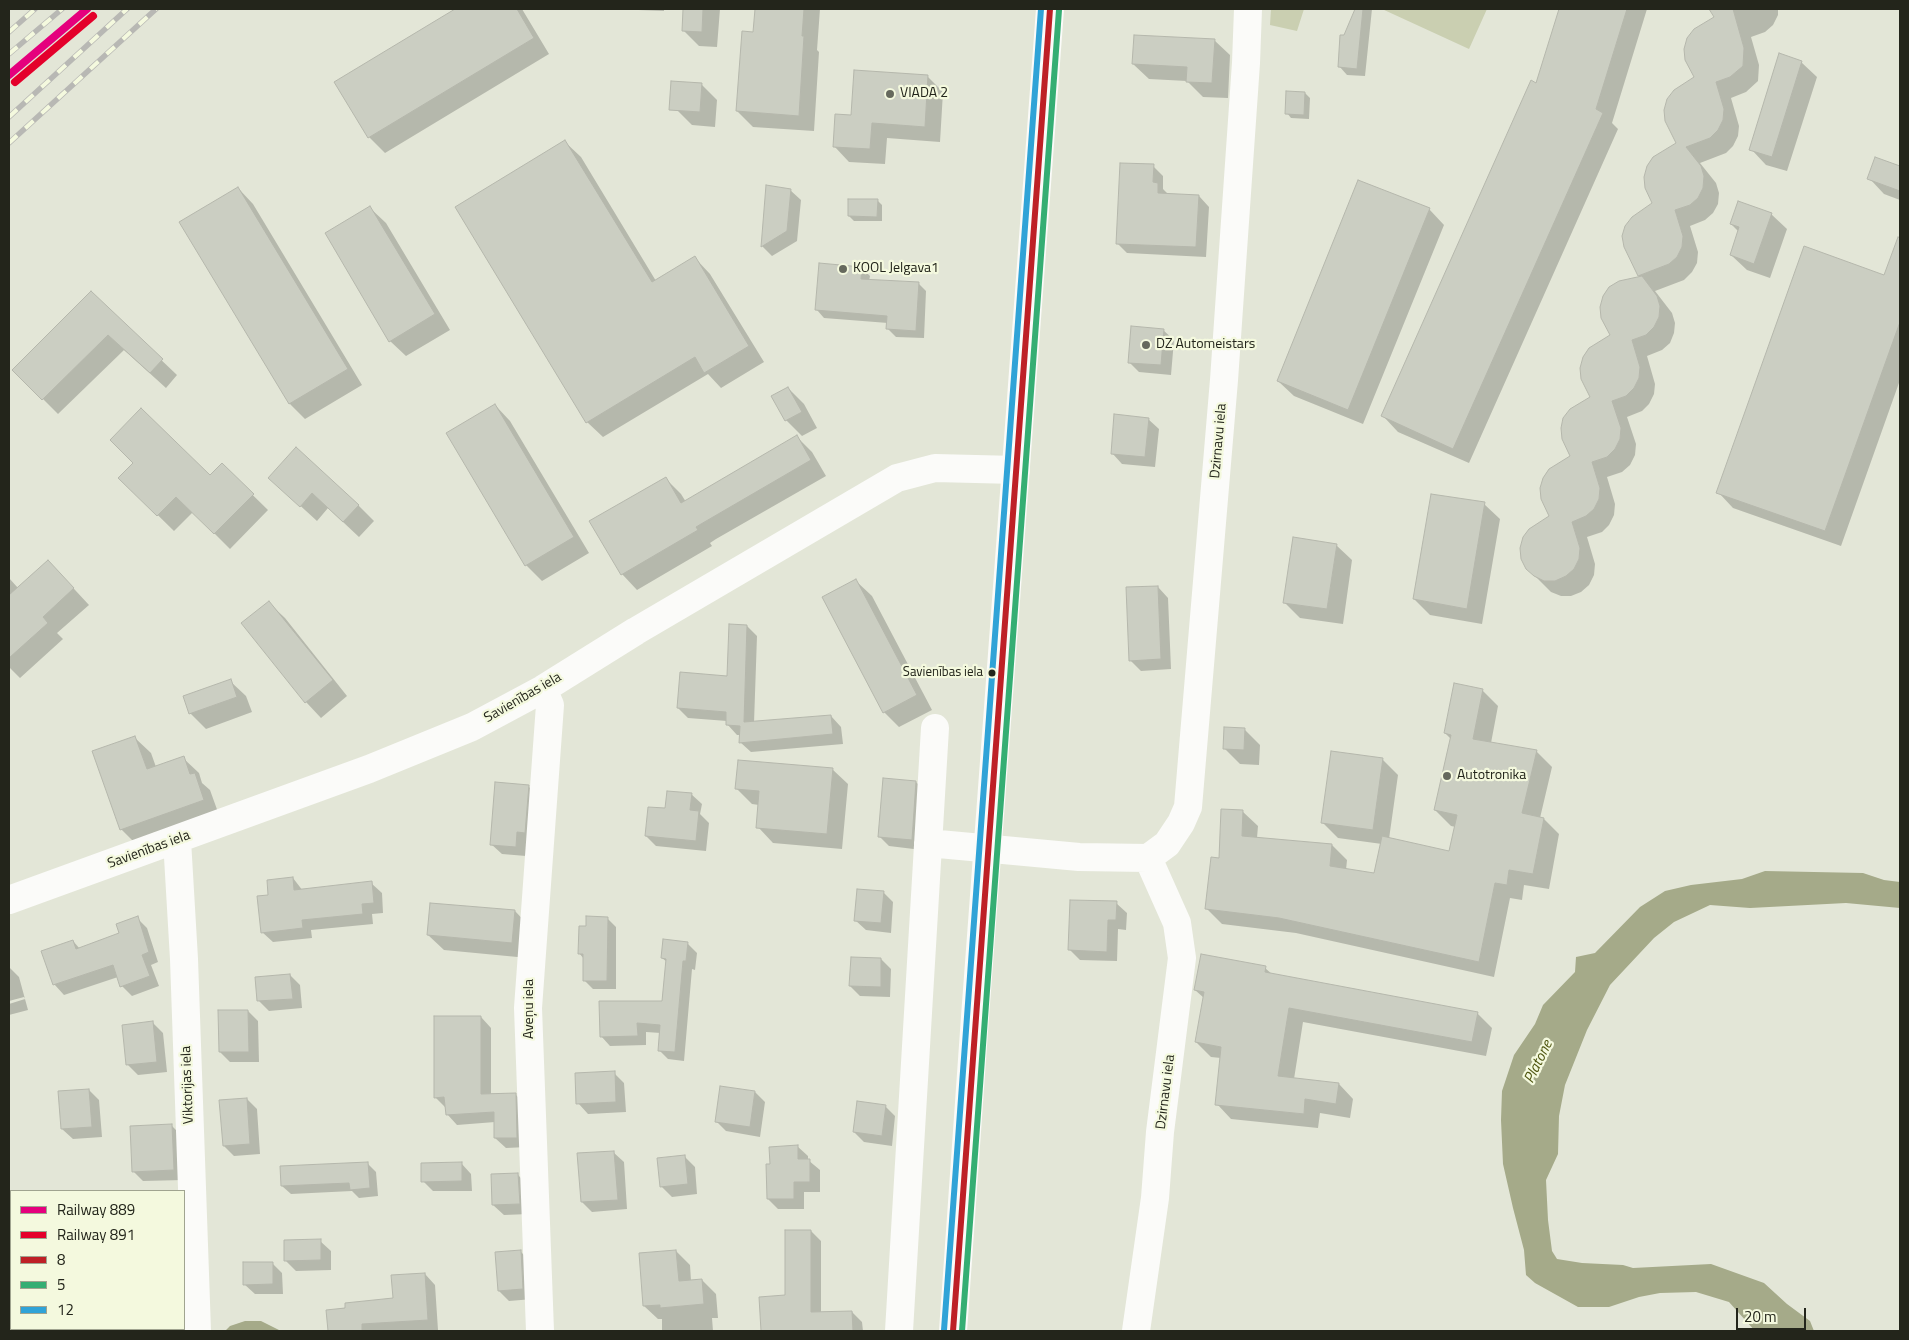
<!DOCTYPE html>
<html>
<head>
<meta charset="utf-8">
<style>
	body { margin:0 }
	#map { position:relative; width:1909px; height:1340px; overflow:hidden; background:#e3e6d7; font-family:"Titillium Web",sans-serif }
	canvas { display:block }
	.frame { position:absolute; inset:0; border:10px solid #23251b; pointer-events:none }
	.legend { position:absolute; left:10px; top:1190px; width:175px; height:140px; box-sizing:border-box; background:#f4f9de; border:1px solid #a0a490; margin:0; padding:6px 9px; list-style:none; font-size:15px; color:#23251b }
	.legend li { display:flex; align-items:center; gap:10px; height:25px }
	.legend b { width:25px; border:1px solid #a0a490 }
	.scale { position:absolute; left:1736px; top:1308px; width:70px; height:22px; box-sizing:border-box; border:2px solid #23251b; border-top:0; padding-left:6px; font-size:15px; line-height:18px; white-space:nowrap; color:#23251b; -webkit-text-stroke:4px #f4f9de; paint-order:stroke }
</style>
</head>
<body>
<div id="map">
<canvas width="1909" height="1340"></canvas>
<div class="frame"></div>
<ul class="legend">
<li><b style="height:6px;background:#e5007d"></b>Railway 889</li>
<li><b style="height:6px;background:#e4002b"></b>Railway 891</li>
<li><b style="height:6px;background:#be2026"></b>8</li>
<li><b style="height:6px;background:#35ae73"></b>5</li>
<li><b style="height:6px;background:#30a3d7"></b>12</li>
</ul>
<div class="scale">20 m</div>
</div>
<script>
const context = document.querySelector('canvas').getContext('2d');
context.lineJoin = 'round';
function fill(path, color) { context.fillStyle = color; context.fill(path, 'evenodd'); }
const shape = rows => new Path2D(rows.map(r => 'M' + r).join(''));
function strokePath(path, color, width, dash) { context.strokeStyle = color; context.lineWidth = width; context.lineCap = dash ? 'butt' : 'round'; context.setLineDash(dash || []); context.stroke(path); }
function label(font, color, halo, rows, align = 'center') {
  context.font = font + ' "Titillium Web",sans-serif'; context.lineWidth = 4.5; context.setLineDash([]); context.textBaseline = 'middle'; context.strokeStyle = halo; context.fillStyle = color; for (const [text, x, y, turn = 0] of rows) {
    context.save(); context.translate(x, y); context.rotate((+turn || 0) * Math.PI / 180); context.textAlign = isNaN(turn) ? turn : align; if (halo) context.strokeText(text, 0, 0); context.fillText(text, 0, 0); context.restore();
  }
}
fill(shape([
	[1271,9,1304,9,1297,31,1270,25],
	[1382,9,1487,9,1469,49]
]), '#cacfb1');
fill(shape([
	[1765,871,1863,873,1884,880,1900,882,1900,908,1846,903,1750,908,1710,905,1674,922,1654,938,1610,985,1587,1030,1565,1085,1559,1116,1558,1154,1546,1180,1548,1220,1552,1251,1557,1259,1582,1263,1623,1265,1633,1268,1711,1264,1764,1283,1787,1304,1810,1321,1814,1331,1755,1331,1729,1302,1696,1292,1660,1293,1639,1297,1609,1307,1578,1307,1535,1283,1526,1275,1524,1250,1513,1208,1503,1164,1501,1120,1502,1091,1514,1055,1535,1024,1543,1005,1575,972,1576,957,1595,953,1640,907,1665,891,1691,885,1742,879],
	[245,1321,261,1321,281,1331,225,1331,230,1326]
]), '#a5aa89');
fill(shape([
	[458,9,522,9,549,54,385,153,369,137,336,82],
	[637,9,664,9,664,11,638,10],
	[685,9,720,9,717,47,699,46,683,30],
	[756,9,820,9,817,50,819,52,814,131,753,127,737,111,754,33],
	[1356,9,1372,9,1365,76,1347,75,1339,66,1344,36],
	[1560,9,1647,9,1612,123,1618,129,1469,463,1398,432,1383,416,1537,84],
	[1711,9,1778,9,1778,15,1773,25,1765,32,1751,37,1759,65,1758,81,1746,92,1731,98,1739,126,1738,136,1733,146,1726,153,1700,163,1716,183,1719,193,1718,204,1713,213,1705,220,1690,226,1698,252,1697,263,1692,272,1684,280,1655,291,1672,313,1675,323,1674,333,1670,343,1662,350,1647,356,1655,384,1654,394,1649,404,1642,411,1627,417,1636,444,1635,455,1630,465,1622,472,1607,477,1615,504,1614,515,1609,525,1602,532,1587,537,1595,564,1594,575,1589,585,1581,592,1571,596,1561,596,1551,592,1527,568,1551,516,1611,335,1642,278,1639,275,1654,204,1678,144,1695,77,1715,18],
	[1214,40,1230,55,1228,98,1203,97,1187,81,1149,79,1133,64],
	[1801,62,1817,77,1787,171,1766,165,1751,149],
	[927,76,943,92,940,142,887,138,885,164,849,162,834,146],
	[701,84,717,100,715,127,692,125,677,110],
	[1305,93,1310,98,1309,119,1291,118,1287,113],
	[565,142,581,157,656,281,695,258,710,274,764,362,721,388,708,374,603,437,587,422],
	[1876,159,1900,168,1900,200,1884,194,1869,178],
	[1153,166,1163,176,1163,189,1168,194,1199,196,1209,207,1206,257,1127,253,1117,243],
	[767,187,790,190,801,200,797,241,772,256,762,246],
	[238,188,253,204,362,385,305,419,290,404,181,222],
	[877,200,882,205,882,221,854,221,849,216],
	[370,208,386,223,450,330,406,356,390,341],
	[1429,209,1444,225,1363,424,1294,396,1278,381],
	[1771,214,1787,229,1770,278,1747,270,1731,255,1739,232,1731,224],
	[1900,234,1900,380,1841,546,1733,508,1718,492,1885,276],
	[862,268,870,276,869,281,918,283,926,291,924,338,896,337,888,329,888,323,824,318,817,310],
	[91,293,177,375,166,388,124,350,58,414,14,370],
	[1163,330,1174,340,1171,375,1139,372,1129,362],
	[788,388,804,404,817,428,802,436,786,420],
	[495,405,510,421,589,553,542,581,526,565],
	[1148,419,1159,429,1155,467,1122,464,1112,453],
	[797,437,812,452,826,476,716,539,710,543,712,546,637,590,622,574,665,478,681,494,686,502],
	[222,465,268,510,230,549,193,512,174,531,120,478,210,477],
	[270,478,358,505,374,521,359,537,328,508,317,521],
	[1484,504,1500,519,1482,624,1430,615,1414,599],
	[1336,545,1352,560,1343,624,1300,618,1284,602],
	[63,577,89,605,57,633,63,639,20,678,9,667,9,578,18,588],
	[856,581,872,596,932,710,899,727,884,712],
	[1158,587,1168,598,1171,669,1141,671,1130,660],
	[269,603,285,618,347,696,321,718,306,702],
	[747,626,757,636,754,723,831,716,841,727,843,744,751,752,740,742,741,735,737,735,727,724,727,721,688,718,678,708,728,677],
	[230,681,246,696,252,712,206,729,190,713],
	[1482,690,1498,706,1491,743,1536,751,1552,767,1540,818,1544,819,1559,834,1549,889,1524,885,1522,900,1510,898,1494,977,1296,933,1222,924,1206,908,1221,859,1242,811,1258,826,1257,838,1332,845,1347,860,1346,870,1375,875,1382,844,1338,838,1322,822,1382,759,1398,775,1389,839,1450,852,1456,827,1451,826,1435,810,1451,739,1445,733],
	[1244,729,1260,745,1259,765,1240,764,1224,748],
	[135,738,151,753,156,767,183,758,199,773,202,783,210,790,219,815,136,844,121,829],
	[832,769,848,784,842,849,773,843,758,827,759,805,752,804,737,789],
	[916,782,926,792,922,850,889,846,879,836],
	[528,786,538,796,526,856,502,854,491,844],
	[691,794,702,804,700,814,709,823,706,851,656,846,646,836,666,810],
	[293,878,303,891,371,883,382,893,383,913,372,914,373,924,311,930,312,938,273,942,262,932,270,896],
	[883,892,893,902,891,933,866,930,855,920],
	[1116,903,1127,913,1126,930,1118,929,1117,961,1080,960,1070,950],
	[515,911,530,927,528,958,444,950,428,935],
	[137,918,147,928,158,962,151,965,159,986,132,996,122,986,118,977,64,995,54,984,73,941,80,949,120,934],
	[607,918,616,927,616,989,593,989,584,980,584,959,579,953],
	[688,944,697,953,695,970,692,969,684,1061,668,1059,659,1050,661,1033,646,1032,646,1045,610,1046,601,1036,663,1002,667,962,662,958],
	[881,959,891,969,890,997,860,996,850,986],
	[9,967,19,977,28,1010,9,1015,9,1004,25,999,24,997,9,1001],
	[1265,968,1273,975,1477,1013,1492,1028,1486,1056,1303,1022,1294,1079,1339,1084,1353,1099,1350,1118,1320,1113,1318,1128,1231,1119,1217,1104,1221,1058,1211,1057,1196,1042,1204,998,1195,990],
	[290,975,300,985,302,1008,269,1011,259,1001],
	[248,1011,258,1021,259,1062,230,1062,220,1052],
	[481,1017,491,1028,491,1095,515,1094,525,1104,527,1147,506,1148,495,1138,495,1122,457,1125,447,1114,445,1107,435,1097],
	[153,1023,163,1033,167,1072,138,1075,127,1064],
	[614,1073,624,1083,626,1112,588,1114,578,1103],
	[89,1090,99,1100,102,1137,73,1139,62,1129],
	[755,1092,765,1102,760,1137,726,1131,716,1121],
	[247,1099,257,1109,260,1154,234,1156,224,1146],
	[885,1106,895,1116,892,1146,864,1142,854,1132],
	[172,1126,182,1136,184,1180,143,1181,133,1171],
	[797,1146,808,1156,808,1160,820,1170,820,1192,804,1192,804,1209,778,1209,768,1199,771,1165],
	[613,1152,624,1162,627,1209,592,1212,582,1202],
	[684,1156,695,1167,697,1194,672,1197,661,1186],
	[461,1163,471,1174,472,1191,433,1191,423,1181],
	[368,1164,376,1172,378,1196,359,1198,352,1191,291,1194,282,1186],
	[518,1175,528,1185,529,1214,504,1215,493,1205],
	[811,1231,821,1241,821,1313,852,1312,862,1322,863,1331,763,1331,760,1298,786,1296],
	[320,1241,331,1251,331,1270,296,1271,286,1261],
	[676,1251,690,1265,691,1281,702,1280,716,1294,718,1318,712,1318,713,1331,662,1331,662,1319,658,1319,644,1306],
	[521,1252,531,1262,533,1299,509,1301,499,1291],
	[272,1263,282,1273,283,1294,255,1294,244,1284],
	[425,1274,435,1285,438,1330,413,1331,329,1331,327,1311,394,1299],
	[150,1329,184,1329,189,1331,152,1331]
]), '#0003');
const building = shape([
	[455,9,517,9,534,38,368,138,334,82,455,9],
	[683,9,703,9,702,32,682,31,683,9],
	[755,9,804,9,802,36,804,36,799,116,736,111,742,31,753,32,755,9],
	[1355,9,1363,9,1357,69,1338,67,1340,35,1344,35,1355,9],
	[1559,9,1627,9,1596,109,1603,113,1453,449,1381,416,1531,80,1536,83,1559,9],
	[1709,9,1733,9,1744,48,1743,66,1730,77,1716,82,1724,109,1723,120,1718,130,1710,138,1686,147,1701,166,1704,176,1703,188,1698,198,1690,205,1675,210,1683,236,1682,247,1677,257,1669,264,1638,276,1624,247,1622,236,1625,226,1632,217,1652,203,1645,188,1644,177,1647,166,1653,157,1676,143,1665,121,1664,110,1667,99,1674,90,1694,77,1685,60,1684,49,1687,38,1694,29,1714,17,1709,9],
	[1134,35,1215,39,1212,83,1186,82,1187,67,1132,64,1134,35],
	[1779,53,1802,61,1772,157,1749,150,1779,53],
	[854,70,928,75,925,127,872,123,870,149,833,147,835,114,851,115,854,70],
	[671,81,702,83,700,112,669,110,671,81],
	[1286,91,1305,92,1304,115,1285,114,1286,91],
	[565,140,652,282,695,256,749,346,704,373,695,357,586,423,455,207,565,140],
	[1875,157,1900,166,1900,191,1867,179,1875,157],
	[1120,163,1154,164,1153,182,1158,183,1158,193,1199,195,1196,247,1116,244,1120,163],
	[1358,180,1430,208,1348,410,1277,381,1358,180],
	[766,185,791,189,787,231,761,247,766,185],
	[238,187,348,369,289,404,179,222,238,187],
	[848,199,878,199,877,217,848,216,848,199],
	[1738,201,1772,213,1754,264,1730,255,1739,227,1730,224,1738,201],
	[370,206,435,314,389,342,325,233,370,206],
	[1898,237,1900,238,1900,322,1825,531,1716,493,1804,246,1884,275,1898,237],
	[819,263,862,267,861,279,919,282,916,331,886,329,887,316,815,310,819,263],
	[1642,276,1657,296,1660,306,1659,317,1654,327,1646,335,1632,340,1640,367,1639,378,1634,388,1626,396,1612,401,1621,428,1620,439,1615,449,1607,457,1592,462,1600,488,1599,499,1594,509,1586,516,1572,522,1580,548,1579,559,1574,569,1566,576,1555,581,1544,581,1534,576,1526,569,1521,559,1520,548,1523,537,1529,529,1549,516,1541,499,1540,488,1543,478,1549,469,1570,456,1562,439,1561,428,1563,418,1570,409,1590,397,1581,379,1580,368,1583,357,1589,348,1610,335,1601,318,1600,307,1603,296,1609,287,1619,281,1642,276],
	[91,291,163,359,150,373,108,335,42,400,12,370,91,291],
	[1131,326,1164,329,1161,365,1128,363,1131,326],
	[788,387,802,412,785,421,771,396,788,387],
	[495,404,574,537,525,566,446,433,495,404],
	[141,408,210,475,222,463,254,494,214,534,176,497,157,516,118,478,133,463,110,440,141,408],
	[1114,414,1149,418,1145,457,1111,454,1114,414],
	[797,435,811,460,701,524,696,527,698,530,621,575,589,521,666,477,681,503,797,435],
	[296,447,359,505,343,522,312,493,300,507,268,478,296,447],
	[1431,494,1485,502,1467,609,1413,599,1431,494],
	[1293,537,1337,544,1327,609,1283,603,1293,537],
	[48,560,74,588,43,617,48,623,9,658,9,595,48,560],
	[856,579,917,695,883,713,822,597,856,579],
	[1158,586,1161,659,1129,661,1126,587,1158,586],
	[269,601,333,680,305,703,241,623,269,601],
	[729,624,747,625,744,722,831,715,833,734,739,743,740,726,726,725,726,712,677,708,680,672,727,676,729,624],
	[231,679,237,697,189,714,183,696,231,679],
	[1454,683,1483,689,1473,739,1537,750,1522,813,1544,818,1533,874,1509,870,1507,885,1495,883,1479,962,1279,918,1205,909,1211,857,1219,858,1221,809,1243,810,1242,836,1332,844,1330,866,1374,873,1382,836,1449,851,1457,815,1434,810,1451,735,1444,733,1454,683],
	[1224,727,1245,728,1244,750,1223,749,1224,727],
	[135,736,147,769,184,756,190,774,195,773,204,800,120,830,92,751,135,736],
	[1331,751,1383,758,1373,830,1321,823,1331,751],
	[738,760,833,768,827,834,756,828,759,791,735,789,738,760],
	[883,778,916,781,912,840,878,837,883,778],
	[495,782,529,785,525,833,517,832,516,847,490,845,495,782],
	[667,791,692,793,690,810,699,811,696,841,645,836,648,807,665,808,667,791],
	[293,877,294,890,372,881,374,903,362,904,363,914,302,920,303,928,261,933,257,896,268,895,267,880,293,877],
	[857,889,884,891,881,923,854,921,857,889],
	[1070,900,1117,901,1116,920,1108,920,1107,952,1068,950,1070,900],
	[430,903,515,910,512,943,427,935,430,903],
	[138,916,149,952,142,955,150,976,120,987,113,965,53,985,41,951,73,940,76,949,119,933,116,924,138,916],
	[586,916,608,917,607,981,583,981,583,954,578,954,579,926,586,926,586,916],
	[663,939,688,942,686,961,683,961,675,1052,658,1051,660,1025,637,1023,638,1036,600,1037,599,1001,662,1001,666,959,661,958,663,939],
	[1201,954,1266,966,1265,972,1478,1012,1472,1042,1289,1008,1278,1076,1339,1083,1336,1104,1305,1099,1304,1114,1215,1105,1221,1047,1195,1042,1204,992,1194,990,1201,954],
	[851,957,881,958,881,987,849,986,851,957],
	[290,974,293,999,257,1001,255,977,290,974],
	[218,1010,248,1010,249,1052,219,1052,218,1010],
	[434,1016,481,1016,481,1094,516,1093,517,1138,494,1138,494,1112,446,1115,444,1097,434,1098,434,1016],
	[153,1021,157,1062,126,1065,122,1025,153,1021],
	[615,1071,616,1102,576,1104,575,1073,615,1071],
	[720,1086,755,1091,750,1127,715,1122,720,1086],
	[89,1089,92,1127,61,1129,58,1091,89,1089],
	[247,1098,250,1144,223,1146,219,1100,247,1098],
	[857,1101,886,1105,882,1136,853,1132,857,1101],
	[172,1124,174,1170,132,1172,130,1126,172,1124],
	[798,1145,798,1159,810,1159,810,1182,794,1182,794,1199,767,1199,766,1164,770,1164,769,1147,798,1145],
	[614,1151,618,1200,581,1202,577,1153,614,1151],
	[685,1155,688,1184,660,1187,657,1158,685,1155],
	[368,1162,370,1188,350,1190,349,1183,281,1186,280,1166,368,1162],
	[462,1162,462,1181,421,1182,421,1163,462,1162],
	[518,1173,520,1204,492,1205,491,1174,518,1173],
	[785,1230,811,1230,811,1312,852,1311,853,1331,761,1331,759,1297,785,1295,785,1230],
	[321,1239,321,1260,284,1261,284,1240,321,1239],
	[521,1250,523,1289,498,1291,495,1252,521,1250],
	[676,1250,679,1281,702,1279,704,1304,660,1308,660,1305,643,1306,639,1253,676,1250],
	[243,1262,273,1262,273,1284,243,1285,243,1262],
	[425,1273,428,1320,362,1324,362,1331,328,1331,326,1310,345,1308,345,1303,393,1298,391,1275,425,1273]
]);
fill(building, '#cbcec2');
strokePath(building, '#b5b7ac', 1);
strokePath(shape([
	[177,840,184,959,197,1331],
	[928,843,1079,857,1148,858,1167,844,1181,823,1188,807,1224,380,1246,63,1248,9],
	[9,900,369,769,472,727,543,689,636,631,897,478,935,468,1016,470],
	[540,1331,528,1008,550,705,543,689],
	[899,1331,935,728],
	[1136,1331,1155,1198,1160,1132,1182,958,1177,923,1148,858]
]), '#fbfbf9', 28);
strokePath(shape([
	[953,1331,975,1017,1050,9]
]), '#fbfbf9', 28);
const rail = shape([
	[9,32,35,9],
	[9,54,62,9],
	[9,117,127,9],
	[9,143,156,9]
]);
strokePath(rail, '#b8b8b4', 5.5);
strokePath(rail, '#f4f9de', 4, [11]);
strokePath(shape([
	[953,1331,1050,9]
]), '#be2026', 6);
strokePath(shape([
	[962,1331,1059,10]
]), '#35ae73', 6);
strokePath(shape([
	[944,1330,1041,9]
]), '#30a3d7', 6);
strokePath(shape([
	[9,75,87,9]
]), '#e5007d', 8);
strokePath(shape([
	[15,82,93,16]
]), '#e4002b', 8);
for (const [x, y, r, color] of [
	[890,94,5,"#66695d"],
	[843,269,5,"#66695d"],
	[1146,345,5,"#66695d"],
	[992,673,4.5,"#23251b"],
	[1447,776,5,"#66695d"]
]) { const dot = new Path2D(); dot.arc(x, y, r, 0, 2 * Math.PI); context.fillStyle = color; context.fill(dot); strokePath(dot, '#f4f9de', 2); }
label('13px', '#23251b', '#f4f9de', [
	["Savienības iela",983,673]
], 'right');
label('14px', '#23251b', '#f4f9de', [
	["VIADA 2",900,94],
	["KOOL Jelgava1",853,269],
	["DZ Automeistars",1156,345],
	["Autotronika",1457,776]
], 'left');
label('14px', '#23251b', '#f4f9de', [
	["Dzirnavu iela",1219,441,-85],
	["Savienības iela",523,698,-30],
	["Savienības iela",149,850,-20],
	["Aveņu iela",530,1009,-90],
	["Viktorijas iela",188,1085,-92],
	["Dzirnavu iela",1166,1092,-83]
]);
label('italic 15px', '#4f5610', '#f4f9de', [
	["Platone",1539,1062,-64]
]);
</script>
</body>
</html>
